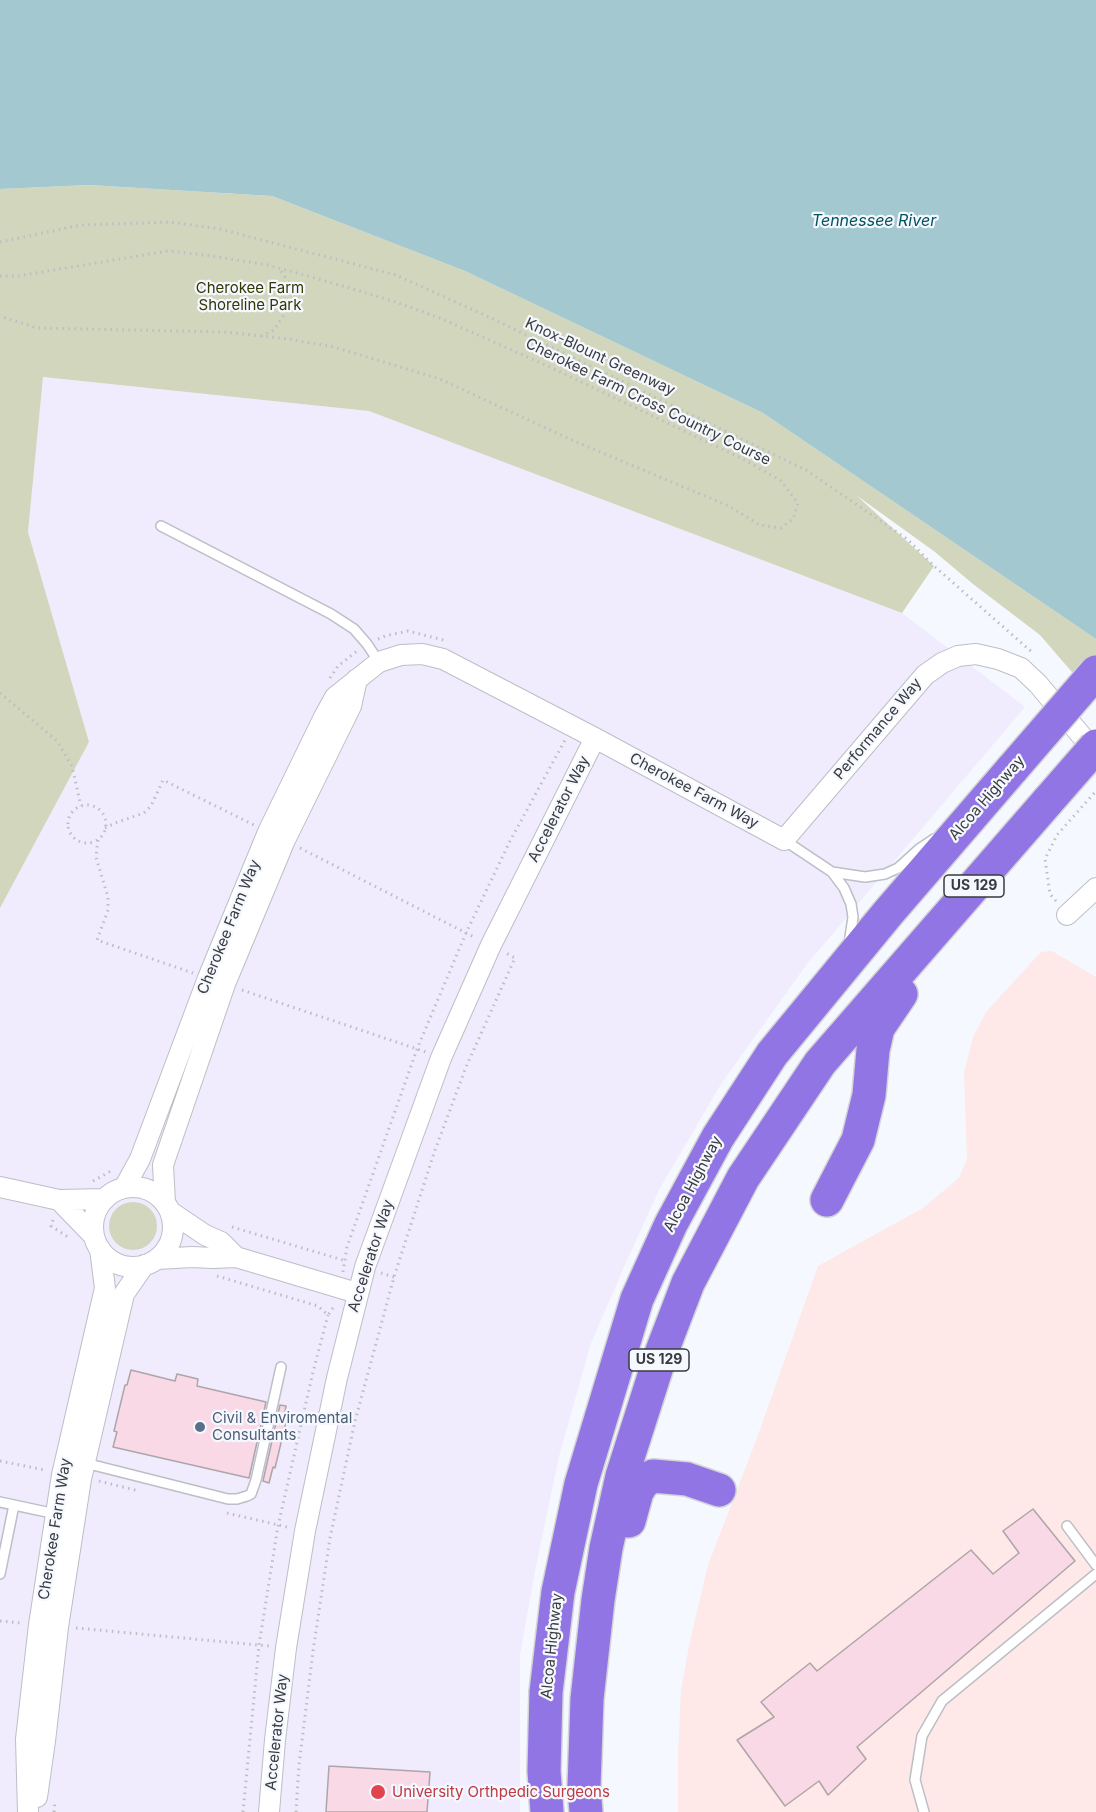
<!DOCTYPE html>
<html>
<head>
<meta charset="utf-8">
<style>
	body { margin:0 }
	canvas { display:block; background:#f5f8fe }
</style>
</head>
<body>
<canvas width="1096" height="1812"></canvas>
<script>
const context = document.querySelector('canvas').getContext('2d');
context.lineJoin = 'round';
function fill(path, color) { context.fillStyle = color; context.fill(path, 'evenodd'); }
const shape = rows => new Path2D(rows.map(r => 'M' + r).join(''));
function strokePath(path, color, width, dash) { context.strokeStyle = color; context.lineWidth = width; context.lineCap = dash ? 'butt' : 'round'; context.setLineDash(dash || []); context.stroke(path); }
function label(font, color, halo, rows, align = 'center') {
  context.font = font + ' Inter,sans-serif'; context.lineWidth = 4.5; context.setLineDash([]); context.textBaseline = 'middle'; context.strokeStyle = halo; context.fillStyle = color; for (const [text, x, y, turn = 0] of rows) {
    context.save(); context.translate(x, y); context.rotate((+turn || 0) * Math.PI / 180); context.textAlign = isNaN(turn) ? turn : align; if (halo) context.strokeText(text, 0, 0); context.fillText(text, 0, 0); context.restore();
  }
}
fill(shape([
	[43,377,369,411,902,613,1025,707,807,964,721,1084,660,1188,628,1258,591,1343,559,1456,535,1571,520,1655,520,1812,0,1812,0,908,89,742,28,532]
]), '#f0ebfd');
fill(shape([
	[1052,951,1096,977,1096,1812,678,1812,678,1756,681,1690,690,1641,708,1565,757,1438,818,1266,923,1208,959,1178,967,1159,964,1073,973,1037,986,1012,1041,952]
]), '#fee8e8');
fill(shape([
	[89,185,272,196,465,271,763,413,1096,639,1096,700,1040,635,973,584,935,552,856,495,934,566,902,613,369,411,43,377,28,532,89,742,0,908,0,189],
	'109 1226a24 24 0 1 1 48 0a24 24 0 1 1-48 0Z'
]), '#d2d6bc');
fill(shape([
	[0,0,1096,0,1096,639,763,413,465,271,272,196,89,185,0,189]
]), '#a3c8cf');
const building = shape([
	[131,1370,175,1381,177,1374,198,1379,197,1386,266,1402,249,1478,113,1447,117,1432,114,1431,125,1385,127,1385,131,1370],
	[280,1405,286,1406,283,1421,286,1422,275,1468,273,1467,269,1483,263,1481,280,1405],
	[1033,1509,1075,1561,857,1747,866,1759,828,1795,819,1781,785,1806,737,1740,774,1717,761,1702,810,1663,817,1671,971,1550,993,1574,1019,1553,1003,1531,1033,1509],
	[329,1766,430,1772,427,1812,326,1812,329,1766]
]);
fill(building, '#fad9e7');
strokePath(building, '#ada5a8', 1.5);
const lane = shape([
	[161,526,331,614,354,629,367,644,379,662],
	[784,840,832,872,844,888,851,904,853,917,849,944],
	[832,872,865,877,885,874,898,868,919,849,934,839],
	[85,1463,228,1499,237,1499,247,1496,251,1494,256,1480,281,1367],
	[0,1502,56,1514],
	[1067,1526,1096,1565],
	[0,1574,14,1505],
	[924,1812,915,1780,922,1736,942,1701,1096,1574]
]);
const street = shape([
	[1067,915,1096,888],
	[0,1187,59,1200,105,1199],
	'93 1227a40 40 0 1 1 80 0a40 40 0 1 1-80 0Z',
	[124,1188,140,1159,208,978,268,832,324,717,335,697,379,662,401,655,422,654,443,659,595,738,784,840,925,675,942,663,958,656,976,654,998,659,1021,668,1038,684,1096,753],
	[59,1200,94,1236],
	[165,1203,163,1165,225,984,285,840,351,706,357,679],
	[171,1212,205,1235,221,1242,236,1257],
	[157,1259,192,1257,213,1258,236,1257,357,1293],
	[37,1797,45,1741,58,1627,81,1479,124,1294,144,1265],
	[28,1812,26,1739,39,1625,62,1475,105,1288,100,1249],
	[269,1812,275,1740,286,1648,305,1531,337,1378,365,1267,441,1058,491,945,595,738]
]);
const highway = shape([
	[827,1200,858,1140,869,1095,873,1050,878,1028,901,994],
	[629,1521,637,1492,643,1482,653,1476,687,1479,719,1490],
	[547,1812,544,1771,546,1692,558,1592,581,1484,637,1299,671,1224,718,1137,772,1054,888,913,1013,768],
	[586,1812,584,1787,587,1699,598,1600,606,1548,622,1476,662,1351,688,1283,743,1178,820,1063,1048,801]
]);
strokePath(lane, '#bbbfc6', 12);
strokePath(street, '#bbbfc6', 22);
strokePath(highway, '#d3d4d5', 36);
strokePath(shape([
	[0,242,81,225,170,222,220,229,396,275,491,318,806,470,907,539,934,566,1033,653],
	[0,276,18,276,168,251,204,255,268,265,329,282,393,301,440,318,552,368,747,461,781,481,798,503,793,519,781,528,760,525,729,506,574,441,440,379,334,347,288,339,225,332,37,328,0,316],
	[261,336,274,330,285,313,289,304,289,283,280,270],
	[378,639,385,636,408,631,447,641],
	[330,678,338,666,357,651],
	[0,693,57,741,72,766,81,806],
	'68 824a19 19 0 1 1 38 0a19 19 0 1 1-38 0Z',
	[105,828,115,823,144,813,151,806,163,780,254,825],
	[98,840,96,857,108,897,108,910,97,940,193,973],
	[300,848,476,938],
	[1056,901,1050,894,1045,859,1057,835,1096,791],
	[242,990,426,1052],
	[93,1181,111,1171],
	[53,1220,51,1226,68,1237],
	[232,1227,346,1261],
	[343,1272,347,1247,417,1049,466,933,510,841,565,740],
	[381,1273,394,1277],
	[217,1276,318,1306,328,1315,335,1305],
	[0,1461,45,1470],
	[99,1481,139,1491],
	[227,1513,287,1527],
	[0,1621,21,1623],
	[76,1628,269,1646],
	[54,1812,55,1802],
	[243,1812,259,1645,278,1526,313,1372,328,1315],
	[296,1812,299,1765,313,1651,330,1538,355,1421,394,1277,434,1153,466,1067,515,958,506,953]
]), '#bbbec3', 3, [1.5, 4.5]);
strokePath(lane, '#fff', 9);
strokePath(street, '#fff', 20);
strokePath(highway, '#9275e5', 33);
const highwayBridge = shape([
	[1013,768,1096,672],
	[1048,801,1096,746]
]);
strokePath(highwayBridge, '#d3d4d5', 36, []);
strokePath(highwayBridge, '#9275e5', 33);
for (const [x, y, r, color] of [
	[200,1427,6,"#5c6f8a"],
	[378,1792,8,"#e0444e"]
]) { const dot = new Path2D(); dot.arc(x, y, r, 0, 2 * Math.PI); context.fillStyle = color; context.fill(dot); strokePath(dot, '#f5f8fe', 2); }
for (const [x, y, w] of [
	[974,886,60],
	[659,1360,60]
]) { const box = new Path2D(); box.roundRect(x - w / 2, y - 11, w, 22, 4.5); context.fillStyle = '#f5f8fe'; context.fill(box); strokePath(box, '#393b3e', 1.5); }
label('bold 14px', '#393b3e', null, [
	["US 129",974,886],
	["US 129",659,1360]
]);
label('15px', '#333804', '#f5f8fe', [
	["Cherokee Farm",250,288],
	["Shoreline Park",250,305]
]);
label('15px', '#393b3e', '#f5f8fe', [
	["Knox-Blount Greenway",600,357,25],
	["Cherokee Farm Cross Country Course",648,402,26],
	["Performance Way",878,729,-50],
	["Cherokee Farm Way",694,791,28],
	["Alcoa Highway",987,798,-49],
	["Accelerator Way",559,809,-63],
	["Cherokee Farm Way",229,927,-68],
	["Alcoa Highway",693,1184,-62],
	["Accelerator Way",371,1256,-72],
	["Cherokee Farm Way",55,1529,-81],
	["Alcoa Highway",552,1646,-84],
	["Accelerator Way",277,1732,-84]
]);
label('15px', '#4e5e75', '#f5f8fe', [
	["Civil & Enviromental",212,1418],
	["Consultants",212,1435]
], 'left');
label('15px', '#be3a42', '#f5f8fe', [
	["University Orthpedic Surgeons",392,1792]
], 'left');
label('italic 16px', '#00535f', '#f5f8fe', [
	["Tennessee River",874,221]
]);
</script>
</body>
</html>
